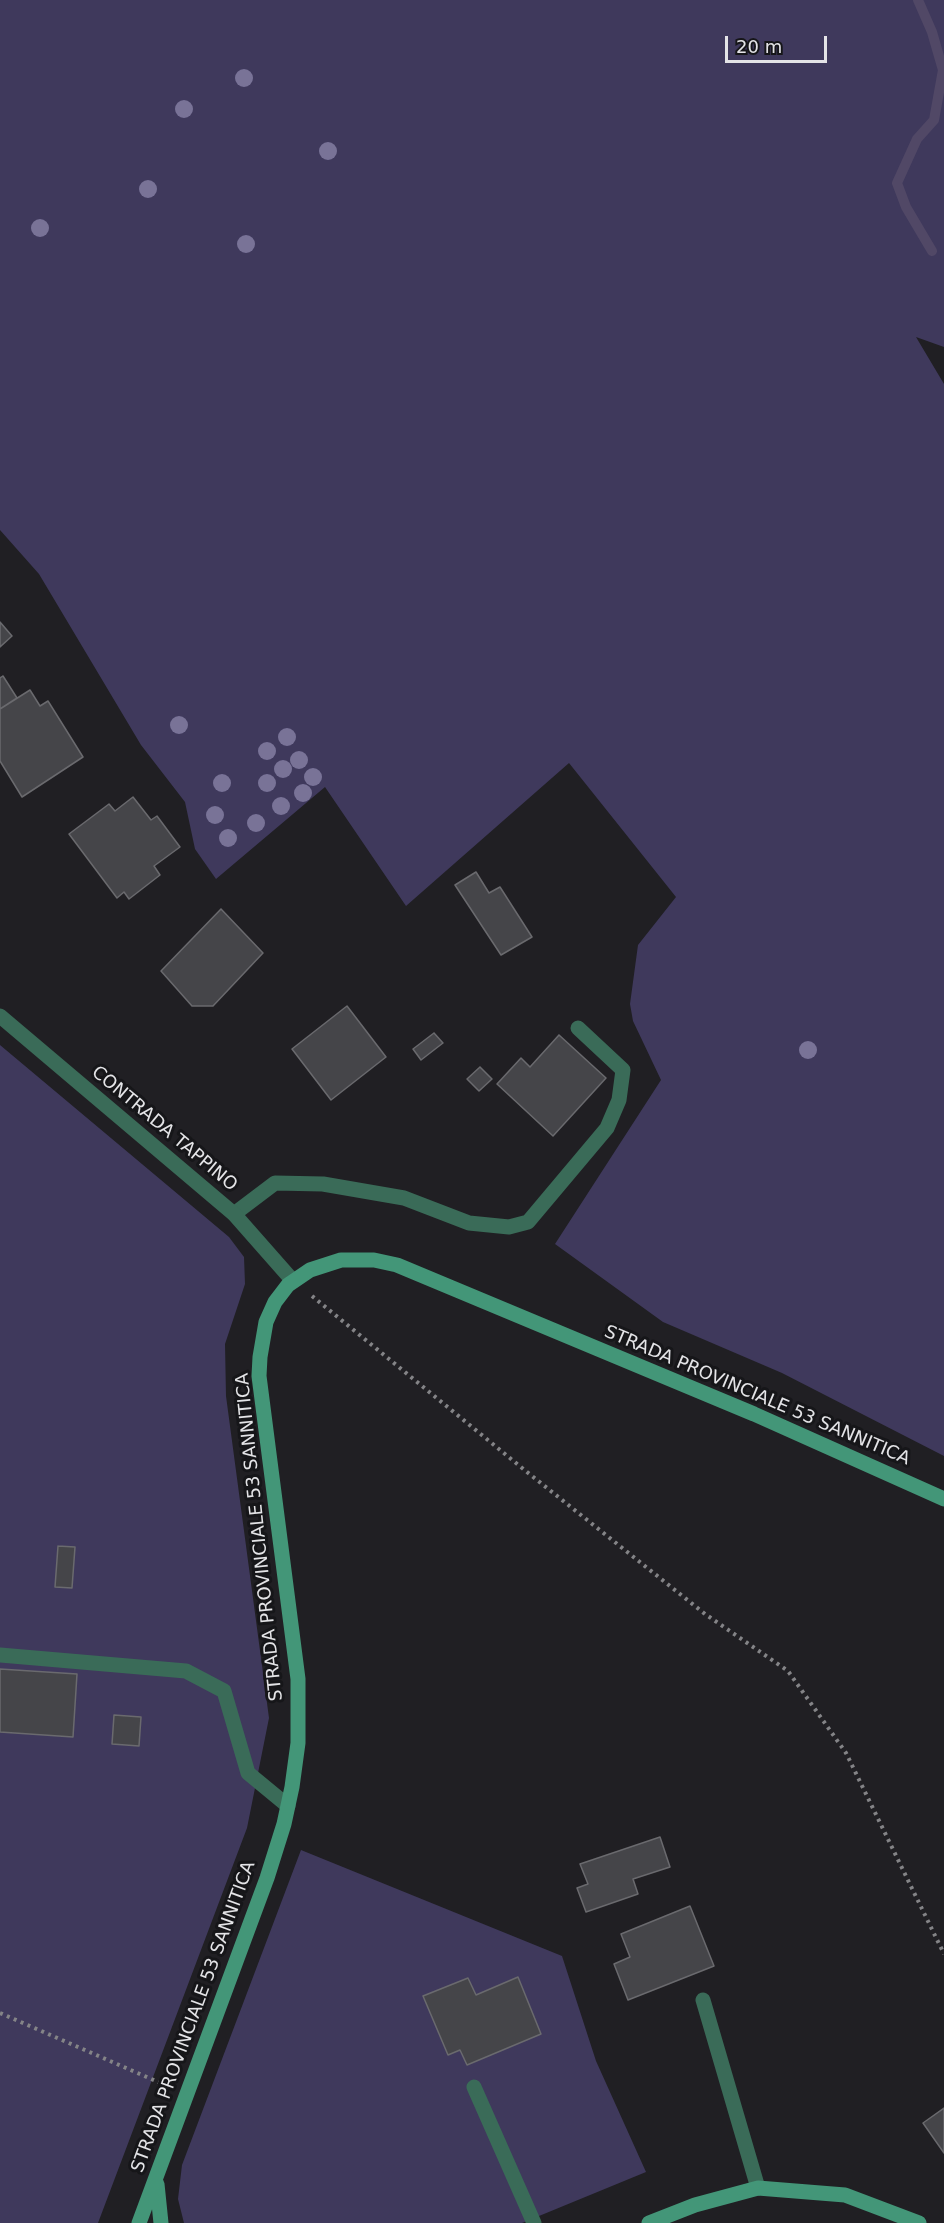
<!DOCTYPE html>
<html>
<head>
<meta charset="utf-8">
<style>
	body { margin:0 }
	#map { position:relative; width:944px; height:2223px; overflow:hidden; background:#201f23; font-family:"DejaVu Sans",sans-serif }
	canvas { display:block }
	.scale { position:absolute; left:725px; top:36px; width:102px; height:27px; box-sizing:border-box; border:3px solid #e4e4e7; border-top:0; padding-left:8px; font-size:18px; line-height:21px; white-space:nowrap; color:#e4e4e7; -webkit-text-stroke:4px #161619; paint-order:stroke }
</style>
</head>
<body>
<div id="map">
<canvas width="944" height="2223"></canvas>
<div class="scale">20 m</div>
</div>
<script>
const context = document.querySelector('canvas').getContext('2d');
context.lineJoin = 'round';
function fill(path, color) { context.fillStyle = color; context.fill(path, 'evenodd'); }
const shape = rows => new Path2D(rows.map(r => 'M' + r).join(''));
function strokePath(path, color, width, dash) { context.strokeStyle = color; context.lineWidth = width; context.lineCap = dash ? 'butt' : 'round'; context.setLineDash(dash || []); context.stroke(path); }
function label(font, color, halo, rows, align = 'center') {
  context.font = font + ' "DejaVu Sans",sans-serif'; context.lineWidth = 6; context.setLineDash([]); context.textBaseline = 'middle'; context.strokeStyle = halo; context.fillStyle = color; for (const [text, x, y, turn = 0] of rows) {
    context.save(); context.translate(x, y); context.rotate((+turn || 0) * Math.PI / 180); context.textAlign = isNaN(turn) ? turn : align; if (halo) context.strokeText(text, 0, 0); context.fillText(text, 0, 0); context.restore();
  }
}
fill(shape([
	[0,0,944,0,944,347,916,337,944,384,944,1456,782,1373,663,1322,555,1244,661,1080,633,1021,630,1004,638,945,676,897,569,763,406,906,325,787,216,879,195,849,185,802,141,745,39,574,0,530],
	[0,1045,229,1237,244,1257,245,1284,225,1344,226,1396,269,1718,247,1828,98,2223,0,2223],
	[301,1850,562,1956,596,2061,646,2172,522,2223,184,2223,178,2199,182,2165]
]), '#3f395c');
strokePath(shape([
	[918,0,932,32,943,70,934,120,917,139,897,183,906,207,932,251]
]), '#514866', 10);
const building = shape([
	[0,622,12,636,0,647,0,622],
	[3,676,17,698,0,709,0,678,3,676],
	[30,690,40,706,48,701,83,757,22,797,0,761,0,709,30,690],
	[133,797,151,820,157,816,180,847,154,866,160,875,129,899,124,892,117,898,69,834,109,804,115,811,133,797],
	[476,872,489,893,500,887,532,937,501,955,455,885,476,872],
	[221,909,263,953,213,1006,192,1006,161,971,221,909],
	[347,1006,386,1057,331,1100,292,1049,347,1006],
	[434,1033,443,1043,421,1060,413,1049,434,1033],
	[559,1035,606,1078,553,1136,497,1084,521,1058,530,1067,559,1035],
	[480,1067,492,1079,479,1091,467,1079,480,1067],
	[58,1546,75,1547,72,1588,55,1587,58,1546],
	[0,1669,77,1674,73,1737,0,1732,0,1669],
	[114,1715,141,1717,139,1746,112,1744,114,1715],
	[660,1837,670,1867,633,1879,638,1894,586,1912,577,1888,588,1884,580,1864,660,1837],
	[690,1906,714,1966,628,2000,614,1964,630,1957,621,1934,690,1906],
	[518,1977,541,2034,467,2065,460,2050,448,2055,423,1996,468,1978,476,1995,518,1977],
	[944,2108,944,2153,923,2123,944,2108]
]);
fill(building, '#454549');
strokePath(building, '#6a6a6e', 1.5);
strokePath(shape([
	[312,1296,527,1472,705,1614,788,1671,846,1753,944,1954],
	[0,2013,165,2085]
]), '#848487', 4, [3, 4.5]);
strokePath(shape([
	[234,1214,275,1183,323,1184,404,1198,469,1223,509,1227,528,1222,607,1128,619,1100,623,1070,578,1028],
	[0,1655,186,1671,224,1691,248,1773,288,1806],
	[703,2000,758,2188],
	[474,2087,534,2223]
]), '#3a6b58', 15);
strokePath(shape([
	[0,1016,234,1214,293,1281]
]), '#3a6b58', 15);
strokePath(shape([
	[157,2184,161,2223],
	[139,2223,267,1878,284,1824,292,1787,298,1743,298,1679,259,1376,260,1357,266,1322,275,1302,288,1285,310,1270,341,1260,374,1260,397,1265,754,1414,944,1499],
	[649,2223,695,2205,758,2188,845,2195,919,2223]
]), '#439678', 15);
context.fillStyle = '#797397';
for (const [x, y] of [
	[244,78],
	[184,109],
	[328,151],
	[148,189],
	[40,228],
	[246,244],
	[179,725],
	[287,737],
	[267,751],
	[299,760],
	[283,769],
	[313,777],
	[222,783],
	[267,783],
	[303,793],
	[281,806],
	[215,815],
	[256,823],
	[228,838],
	[808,1050]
]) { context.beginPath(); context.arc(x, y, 9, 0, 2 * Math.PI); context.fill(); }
label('18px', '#e4e4e7', '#161619', [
	["CONTRADA TAPPINO",164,1129,40],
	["STRADA PROVINCIALE 53 SANNITICA",757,1396,23],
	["STRADA PROVINCIALE 53 SANNITICA",260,1537,-96],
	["STRADA PROVINCIALE 53 SANNITICA",194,2017,-70]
]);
</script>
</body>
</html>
